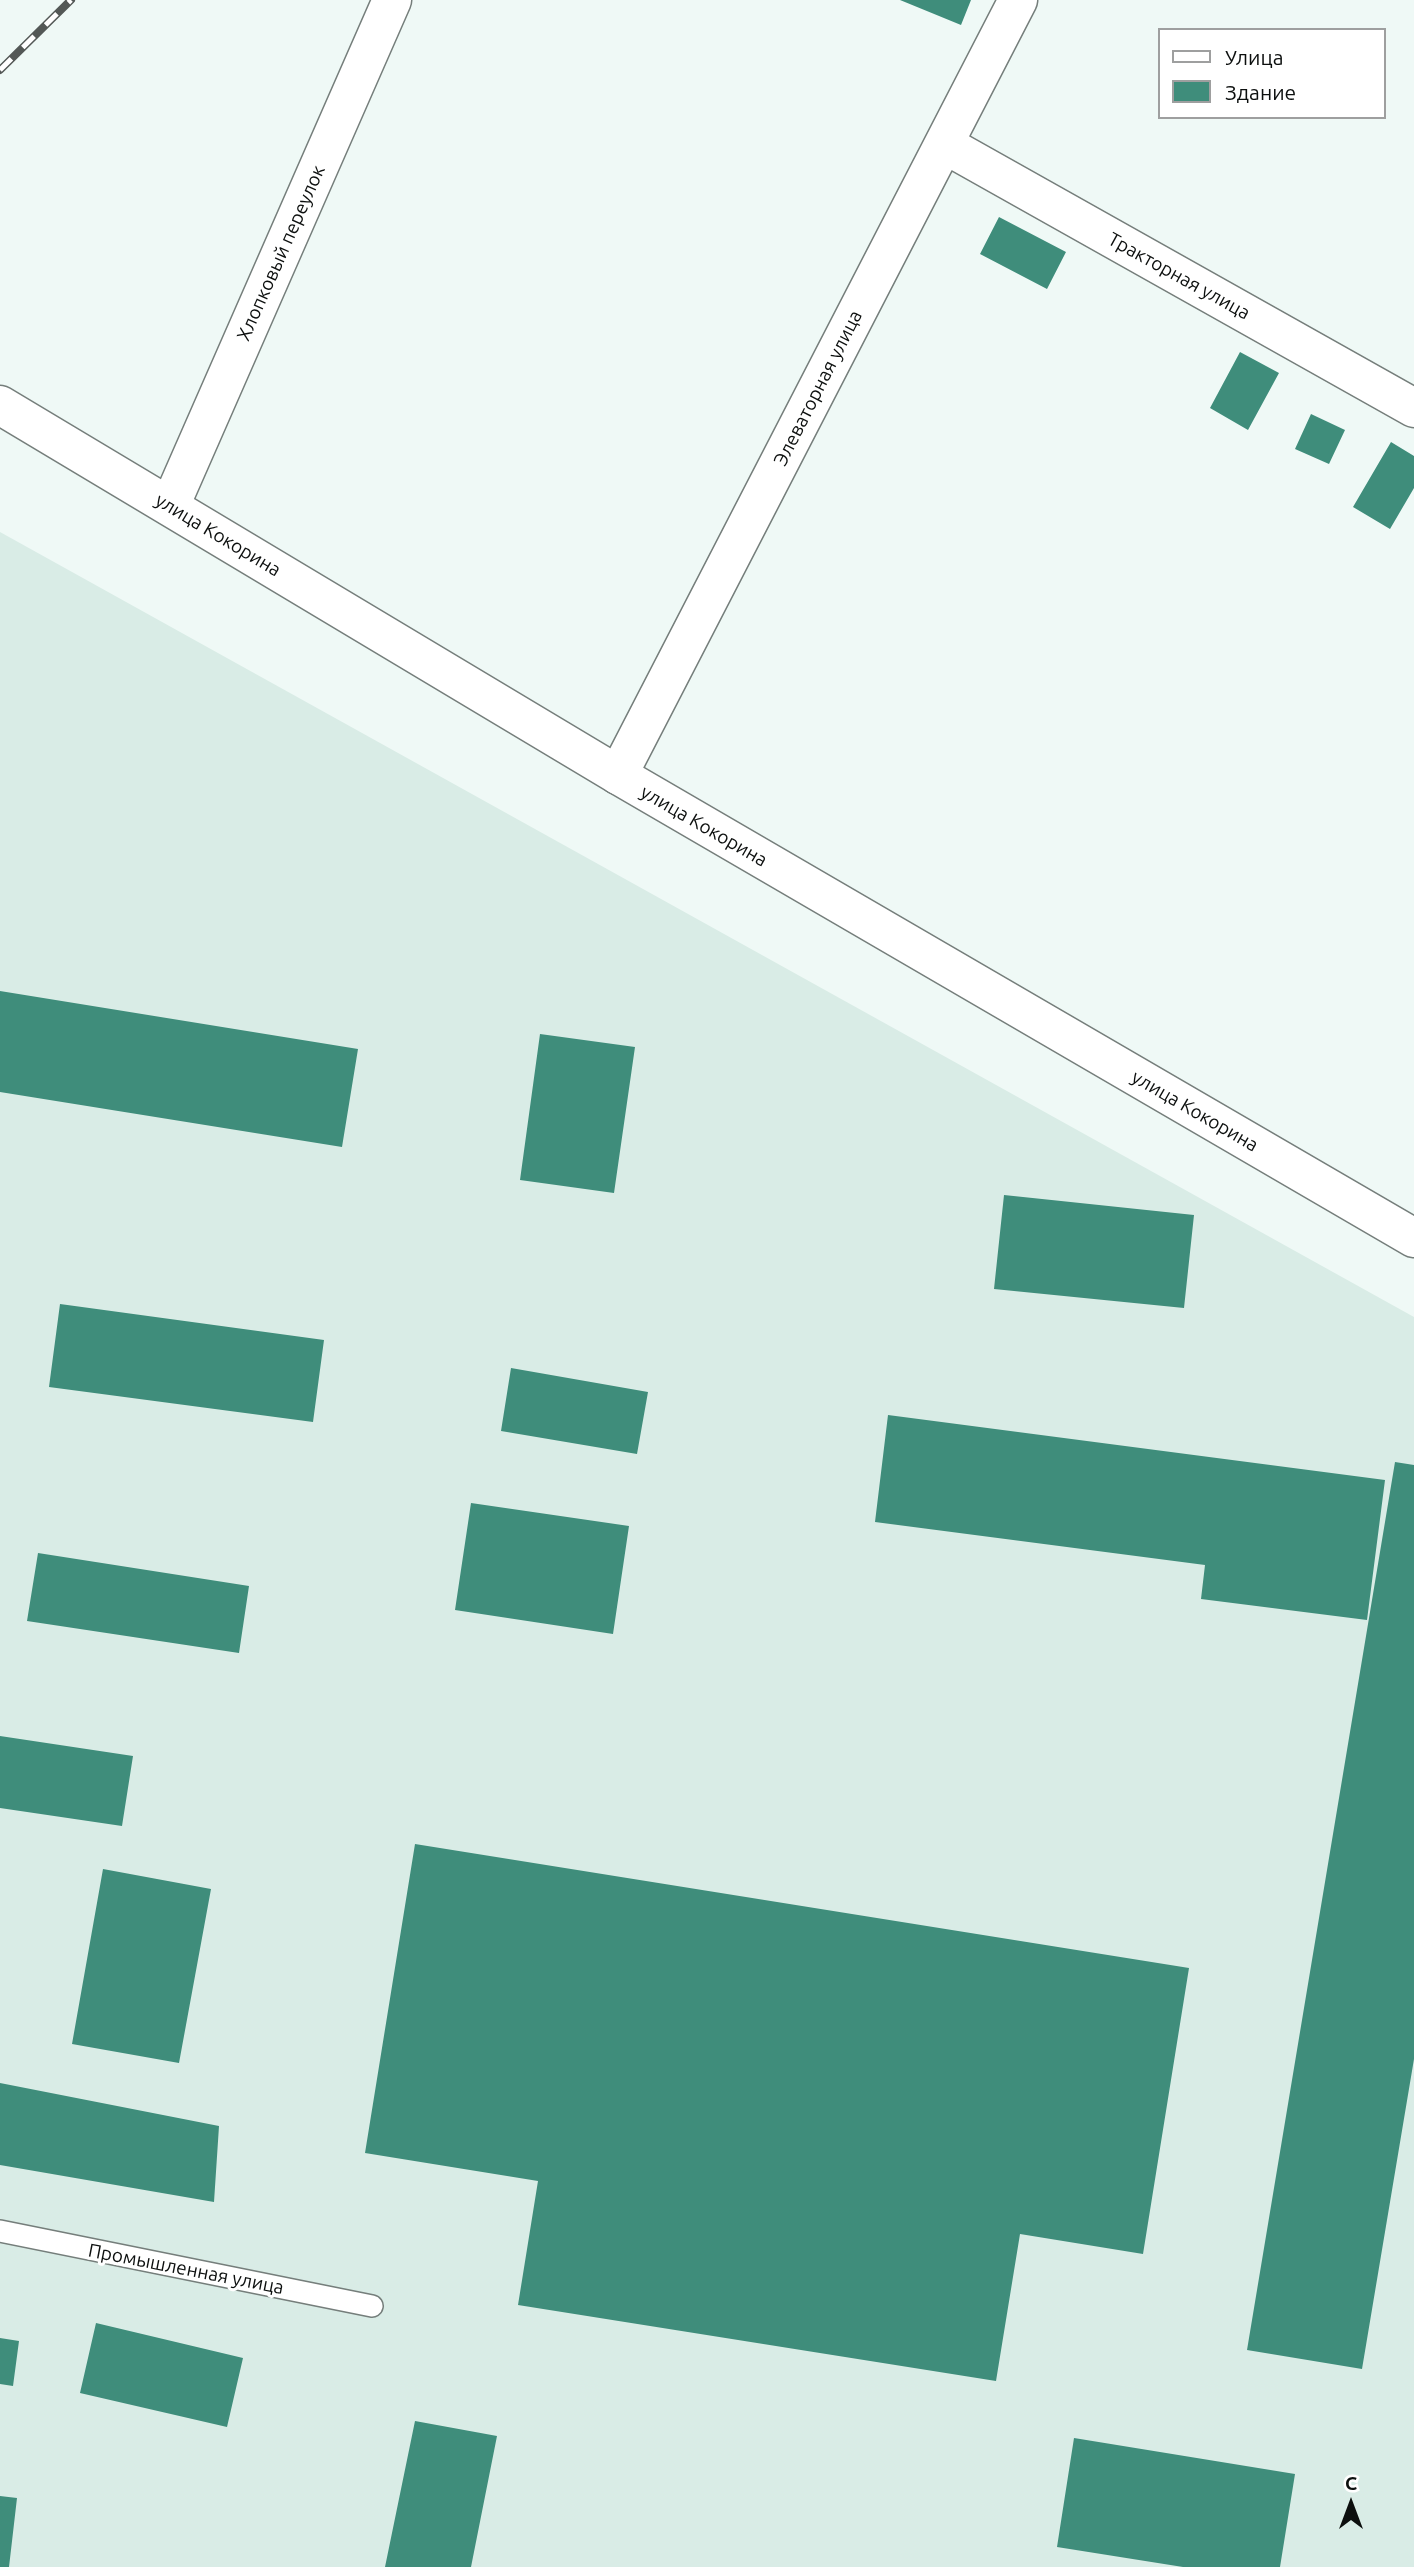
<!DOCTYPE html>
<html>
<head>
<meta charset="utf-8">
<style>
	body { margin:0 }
	#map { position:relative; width:1414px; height:2567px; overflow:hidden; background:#eff9f6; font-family:Ubuntu,sans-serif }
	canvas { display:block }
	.legend { position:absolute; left:1158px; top:28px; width:228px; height:91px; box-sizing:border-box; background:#fff; border:2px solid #9e9f9f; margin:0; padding:9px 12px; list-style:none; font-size:21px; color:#0c0f0e }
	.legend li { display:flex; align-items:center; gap:14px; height:35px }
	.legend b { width:35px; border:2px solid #9e9f9f }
	.north { position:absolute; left:1316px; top:2469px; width:70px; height:70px; -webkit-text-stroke:5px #fff; paint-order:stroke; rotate:0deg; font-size:19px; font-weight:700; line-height:28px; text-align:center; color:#0c0f0e }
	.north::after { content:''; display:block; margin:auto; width:24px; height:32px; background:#0c0f0e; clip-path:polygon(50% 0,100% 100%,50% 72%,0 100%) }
</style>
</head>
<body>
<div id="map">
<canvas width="1414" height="2567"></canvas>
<ul class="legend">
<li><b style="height:9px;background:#fff"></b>Улица</li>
<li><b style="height:19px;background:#3f8d7b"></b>Здание</li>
</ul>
<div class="north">С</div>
</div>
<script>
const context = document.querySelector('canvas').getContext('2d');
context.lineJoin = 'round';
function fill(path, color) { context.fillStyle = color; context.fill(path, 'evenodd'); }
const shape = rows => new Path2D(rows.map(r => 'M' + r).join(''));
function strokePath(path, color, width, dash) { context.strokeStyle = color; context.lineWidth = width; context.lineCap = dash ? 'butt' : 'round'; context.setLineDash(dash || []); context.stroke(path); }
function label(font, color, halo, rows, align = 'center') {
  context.font = font + ' Ubuntu,sans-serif'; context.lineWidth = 6; context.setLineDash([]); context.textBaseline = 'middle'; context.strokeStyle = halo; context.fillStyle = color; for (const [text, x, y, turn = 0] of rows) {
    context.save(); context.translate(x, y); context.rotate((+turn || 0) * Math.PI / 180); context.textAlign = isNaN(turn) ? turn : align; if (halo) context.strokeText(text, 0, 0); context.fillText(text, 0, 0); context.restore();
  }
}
fill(shape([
	[0,532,1414,1317,1414,2567,0,2567]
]), '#d9ece6');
fill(shape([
	[900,0,971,0,961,25],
	[999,217,1066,252,1047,289,980,254],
	[1240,352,1279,373,1248,430,1210,408],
	[1311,414,1345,430,1329,464,1295,449],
	[1391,442,1414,456,1414,488,1390,529,1353,507],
	[0,991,358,1049,342,1147,0,1092],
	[540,1034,635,1047,614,1193,520,1180],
	[1004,1195,1194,1215,1184,1308,994,1289],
	[60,1304,324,1340,313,1422,49,1387],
	[511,1368,648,1392,637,1454,501,1431],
	[888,1415,1385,1480,1367,1620,1201,1599,1205,1565,875,1522],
	[1395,1462,1414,1465,1414,2059,1362,2369,1247,2350],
	[471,1503,629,1526,613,1634,455,1610],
	[38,1553,249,1586,239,1653,27,1621],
	[0,1736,133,1756,122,1826,0,1808],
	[415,1844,1189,1968,1143,2254,1020,2234,996,2381,518,2305,538,2181,365,2153],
	[103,1869,211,1889,179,2063,72,2044],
	[0,2083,219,2126,214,2202,0,2165],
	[96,2323,243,2358,227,2427,80,2393],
	[0,2338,19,2341,13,2386,0,2384],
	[415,2421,497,2436,471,2567,385,2567],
	[1074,2438,1295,2474,1280,2567,1183,2567,1057,2547],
	[0,2496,17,2498,9,2567,0,2567]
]), '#3f8d7b');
const lane = shape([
	[0,2231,372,2306]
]);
const street = shape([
	[944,144,1414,408],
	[170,506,392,0],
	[618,775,1018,0]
]);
const secondary = shape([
	[0,405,618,775,1414,1238]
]);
strokePath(lane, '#757e7b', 24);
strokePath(street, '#757e7b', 41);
strokePath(secondary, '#757e7b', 41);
strokePath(lane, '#fff', 21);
strokePath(street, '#fff', 38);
strokePath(secondary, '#fff', 38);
const rail = shape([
	[0,70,71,0]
]);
strokePath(rail, '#535856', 8);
strokePath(rail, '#fff', 5, [16]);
label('19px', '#0c0f0e', '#fff', [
	["Хлопковый переулок",281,253,-66],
	["Тракторная улица",1179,276,29],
	["Элеваторная улица",818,388,-63],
	["улица Кокорина",218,535,31],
	["улица Кокорина",704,826,30],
	["улица Кокорина",1195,1111,30],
	["Промышленная улица",186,2269,11]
]);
</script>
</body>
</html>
